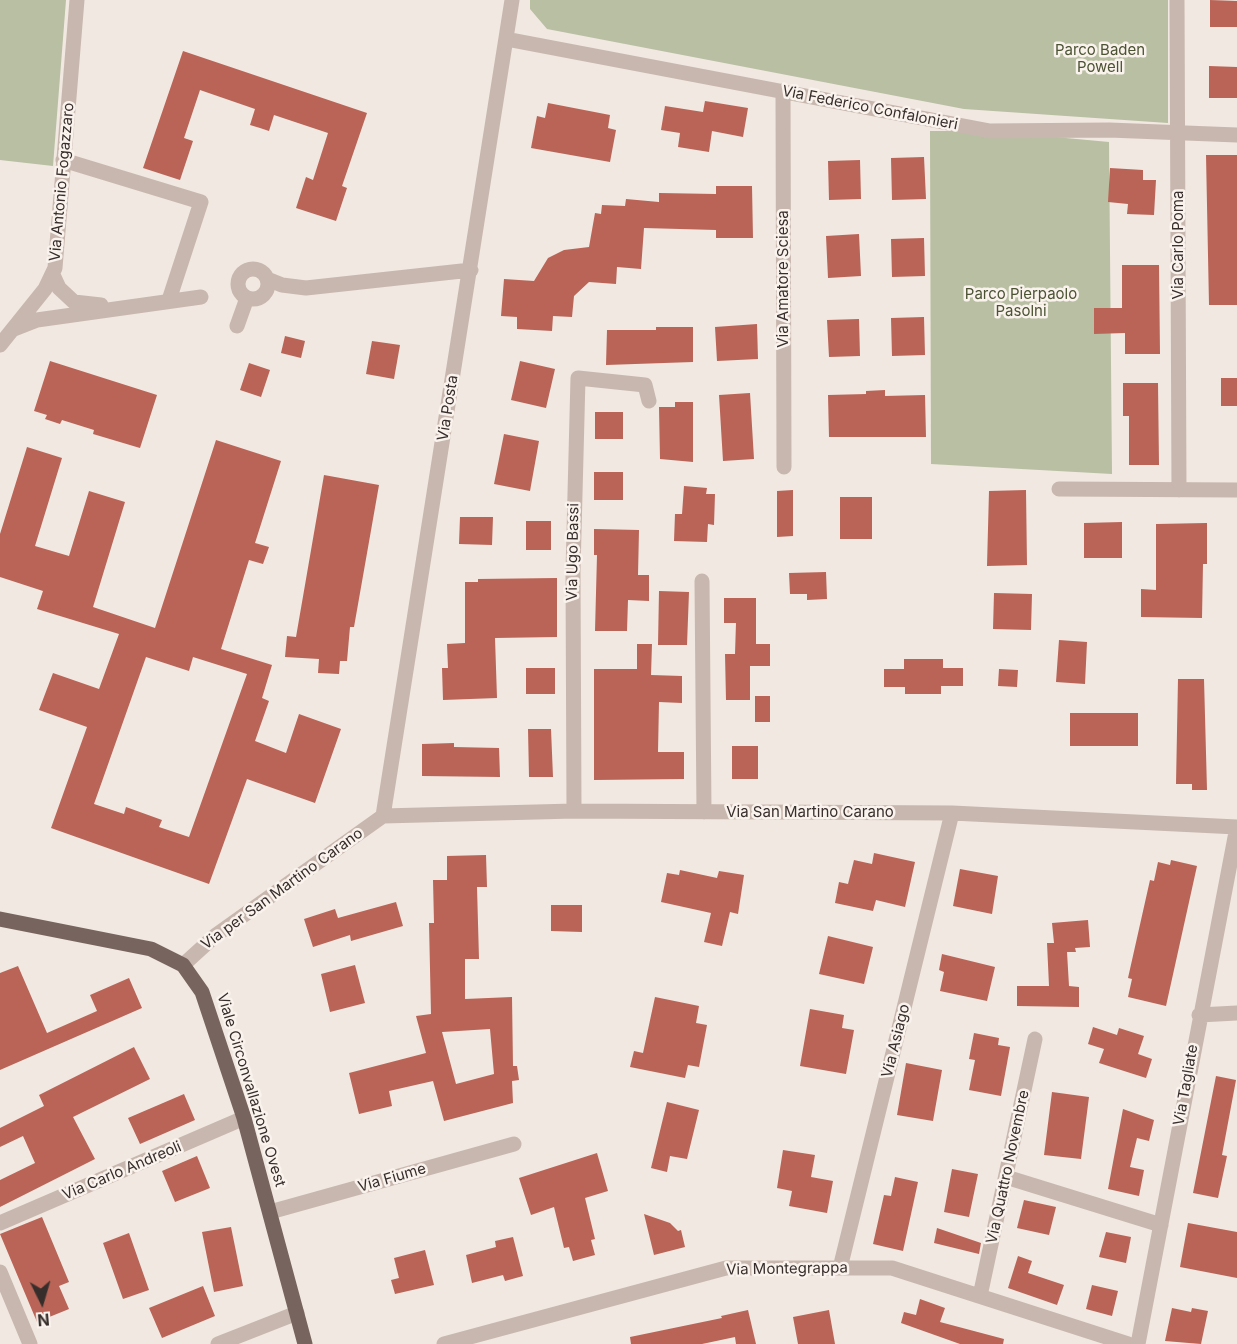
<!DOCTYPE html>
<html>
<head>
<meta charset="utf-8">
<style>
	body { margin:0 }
	#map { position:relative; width:1237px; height:1344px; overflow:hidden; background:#f1e8e1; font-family:Inter,sans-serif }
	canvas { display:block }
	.north { position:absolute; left:12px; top:1272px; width:60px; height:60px; -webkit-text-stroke:4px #f9f2ed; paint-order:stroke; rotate:175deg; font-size:16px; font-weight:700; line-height:24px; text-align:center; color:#372e2b }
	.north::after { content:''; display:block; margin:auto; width:21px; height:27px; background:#372e2b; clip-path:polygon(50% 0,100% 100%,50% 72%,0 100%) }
</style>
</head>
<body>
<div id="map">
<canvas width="1237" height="1344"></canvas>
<div class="north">N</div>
</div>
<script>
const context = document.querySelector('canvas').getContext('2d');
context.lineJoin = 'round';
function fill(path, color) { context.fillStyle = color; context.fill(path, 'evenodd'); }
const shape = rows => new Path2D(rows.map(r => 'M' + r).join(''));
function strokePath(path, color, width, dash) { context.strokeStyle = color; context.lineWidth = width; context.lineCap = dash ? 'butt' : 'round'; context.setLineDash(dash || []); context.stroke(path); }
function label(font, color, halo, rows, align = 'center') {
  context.font = font + ' Inter,sans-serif'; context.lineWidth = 5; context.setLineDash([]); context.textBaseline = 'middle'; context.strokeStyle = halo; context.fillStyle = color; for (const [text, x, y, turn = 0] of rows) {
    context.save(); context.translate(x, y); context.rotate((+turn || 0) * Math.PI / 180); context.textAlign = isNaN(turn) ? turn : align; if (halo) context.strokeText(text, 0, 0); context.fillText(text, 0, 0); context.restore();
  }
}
fill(shape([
	[0,0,66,0,53,166,0,160],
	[530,0,1168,0,1168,123,964,109,547,29,530,9],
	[930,131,990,131,1109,142,1112,474,931,464]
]), '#b8bfa2');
fill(shape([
	[1210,0,1237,1,1237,27,1210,27],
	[183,51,367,113,342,186,347,188,336,221,296,208,306,177,313,180,328,133,274,115,269,131,260,128,250,125,255,109,200,90,184,138,193,141,180,180,143,168],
	[1209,66,1237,67,1237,98,1209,98],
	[705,101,748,108,743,137,712,131,709,152,678,147,680,133,661,130,665,106,703,112],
	[548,103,610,115,608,128,616,130,610,162,531,148,537,116,545,118],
	[1206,155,1237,155,1237,305,1209,305],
	[924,157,926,199,892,200,891,158],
	[860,160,861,199,829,200,828,161],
	[1110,168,1143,170,1143,180,1156,180,1154,215,1127,214,1128,204,1108,202],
	[716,186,752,186,753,238,716,238,716,230,644,228,641,269,617,267,616,284,589,282,574,296,572,317,553,316,552,331,517,329,517,317,501,316,504,279,534,281,548,258,564,250,589,247,595,213,601,214,602,205,625,206,626,199,659,202,659,193,716,194],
	[859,234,861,276,828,278,826,236],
	[924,238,925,276,892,277,891,239],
	[1122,265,1159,265,1160,354,1125,354,1125,333,1094,334,1094,308,1122,308],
	[924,317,925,355,892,356,891,318],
	[859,319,860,356,829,357,827,320],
	[757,324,758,359,717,361,715,327],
	[656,327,693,327,693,362,606,365,607,330,656,330],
	[285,336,305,341,301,358,281,353],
	[372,341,400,345,394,379,366,374],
	[50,361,157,395,140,448,93,434,94,430,62,420,60,424,45,419,47,415,34,411],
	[520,361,555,369,546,408,511,400],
	[249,363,270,370,261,397,240,390],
	[1221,378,1237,378,1237,406,1221,406],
	[1123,383,1158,383,1159,465,1129,465,1129,416,1123,416],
	[885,390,885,396,925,395,926,437,829,437,828,395,866,394,866,391],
	[750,393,754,459,723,461,719,395],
	[675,402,693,402,693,462,660,459,659,407,675,407],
	[595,412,623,412,623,439,595,439],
	[504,434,539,441,530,491,494,484],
	[216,440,281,461,255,543,269,547,263,564,249,560,221,649,272,665,262,698,269,701,255,741,286,753,299,714,341,729,315,803,247,779,209,884,51,828,87,727,39,710,53,673,99,689,119,634,37,609,43,591,0,577,0,534,27,447,62,458,35,546,69,556,89,491,125,502,93,607,155,628],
	[146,657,189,671,193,657,247,674,189,837,159,827,162,820,126,807,124,814,94,804],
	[594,472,623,472,623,500,594,500],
	[324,475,379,485,354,627,350,627,347,661,340,661,339,674,318,673,319,659,285,657,287,636,296,637],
	[684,486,707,488,706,494,715,494,714,525,708,524,707,542,674,541,675,514,682,514],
	[793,490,793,536,777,537,777,491],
	[1026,490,1027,565,987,566,989,491],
	[840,497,872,497,872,539,840,539],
	[460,517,493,517,492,545,459,544],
	[526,521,551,521,551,550,526,550],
	[1122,522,1122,558,1084,558,1084,523],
	[1207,523,1207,564,1203,564,1202,618,1141,617,1141,589,1156,590,1156,524],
	[594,529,639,530,638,575,649,575,649,601,628,600,627,631,595,631,597,555,594,555],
	[826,572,827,599,807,600,807,594,790,594,789,573],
	[557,578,557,637,495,638,497,698,443,700,442,668,448,668,447,644,465,643,465,582,478,582,478,579],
	[659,591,689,592,687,645,658,645],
	[994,593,1032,594,1031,630,993,629],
	[724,598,756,598,756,644,770,644,770,666,750,666,750,700,726,700,725,654,735,654,736,623,724,623],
	[1059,640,1087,642,1085,684,1056,682],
	[637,644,652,644,651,675,682,676,682,703,659,702,658,752,684,752,684,779,594,780,594,669,637,669],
	[904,659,943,659,943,668,963,668,963,686,941,686,941,694,905,694,905,687,884,687,884,669,904,669],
	[526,668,555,668,555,694,526,694],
	[999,669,1018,670,1017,687,998,686],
	[1178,679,1204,679,1207,790,1192,790,1192,784,1176,784],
	[755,696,770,696,770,722,755,722],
	[1070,713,1138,713,1138,746,1070,746],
	[528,729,551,729,553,777,529,777],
	[454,743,454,747,499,748,500,777,422,776,422,744],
	[732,746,758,746,758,779,732,779],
	[874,853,915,862,905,907,876,900,873,911,835,903,839,882,848,884,854,860,872,864],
	[486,855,487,887,477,887,479,959,465,959,465,999,512,997,513,1066,517,1066,519,1080,512,1081,513,1103,444,1121,433,1081,389,1091,392,1106,359,1114,349,1073,426,1053,416,1016,431,1014,429,923,434,923,433,880,447,880,447,856],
	[490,1029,494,1074,456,1084,442,1032],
	[1171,860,1197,866,1166,1006,1128,997,1132,979,1128,978,1150,880,1154,881,1158,862,1170,865],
	[960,869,998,876,992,914,953,906],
	[680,870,717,878,719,871,744,875,738,914,730,912,722,946,704,942,711,913,661,902,667,873,679,875],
	[396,902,403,926,351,941,350,935,313,947,304,919,335,909,338,918],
	[551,905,582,905,582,932,551,931],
	[1088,920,1090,947,1075,948,1076,952,1067,952,1069,986,1079,987,1079,1007,1017,1006,1017,986,1049,986,1047,943,1054,943,1052,923],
	[828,936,873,947,864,984,819,974],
	[942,954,995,967,987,1001,940,991,944,972,939,970],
	[355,965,365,1003,330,1012,321,974],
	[18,966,47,1033,97,1011,90,995,129,978,142,1008,0,1070,0,973],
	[655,997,699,1006,696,1023,707,1025,699,1067,688,1065,685,1078,630,1067,634,1051,643,1053],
	[810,1009,844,1015,842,1028,854,1030,846,1074,800,1066],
	[1093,1027,1117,1035,1119,1028,1144,1036,1138,1054,1152,1059,1146,1078,1099,1063,1104,1049,1088,1044],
	[974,1033,999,1038,998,1045,1010,1047,1001,1096,969,1090,975,1060,969,1059],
	[134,1047,150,1079,73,1117,95,1159,0,1207,0,1180,35,1163,23,1136,0,1147,0,1128,44,1106,39,1095],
	[906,1063,942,1070,933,1121,897,1115],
	[1216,1076,1236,1080,1222,1155,1227,1156,1218,1198,1193,1193],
	[1052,1092,1089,1097,1081,1159,1044,1155],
	[184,1094,195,1120,140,1144,128,1118],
	[667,1102,699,1110,687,1159,670,1156,667,1172,651,1168],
	[1123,1109,1154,1120,1149,1141,1137,1138,1130,1167,1144,1170,1139,1196,1108,1189],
	[783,1150,815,1155,811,1177,833,1181,827,1213,789,1206,792,1191,777,1188],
	[597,1153,608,1191,585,1198,595,1239,591,1240,595,1255,573,1261,569,1247,564,1248,554,1207,531,1215,519,1178],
	[197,1156,210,1188,175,1202,162,1171],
	[952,1169,978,1174,969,1217,944,1212],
	[895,1177,918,1182,903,1251,873,1244,884,1195,891,1196],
	[1024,1200,1056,1207,1049,1235,1017,1228],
	[644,1214,670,1223,678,1231,681,1230,685,1247,654,1255],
	[42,1217,69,1282,59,1286,69,1309,37,1322,0,1234],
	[1188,1223,1237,1232,1237,1278,1180,1267],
	[231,1227,243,1286,214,1292,202,1232],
	[937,1228,981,1243,979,1254,934,1243],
	[1106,1232,1131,1237,1126,1263,1099,1257],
	[129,1233,149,1290,123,1299,103,1243],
	[513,1237,523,1276,505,1281,503,1275,472,1283,466,1255,496,1247,495,1241],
	[425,1250,434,1285,395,1294,391,1280,399,1278,394,1258],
	[1018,1256,1032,1261,1028,1273,1064,1285,1057,1305,1008,1288],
	[1092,1285,1118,1291,1112,1316,1086,1309],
	[203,1286,215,1316,162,1338,149,1308],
	[920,1299,945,1308,940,1322,1004,1339,1003,1344,960,1344,901,1323,904,1312,916,1315],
	[1172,1308,1191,1312,1192,1308,1208,1311,1201,1344,1165,1341],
	[748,1310,756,1344,736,1344,735,1337,702,1344,631,1344,630,1337,722,1318,721,1316],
	[829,1310,835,1344,798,1344,793,1317]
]), '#b96457');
strokePath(shape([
	[1177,0,1179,490],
	[506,39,990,131,1109,130,1237,135],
	[783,91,784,467],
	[63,160,201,202,169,300],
	'238 284a15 15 0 1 1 30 0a15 15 0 1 1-30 0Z',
	[53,275,59,288,74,302,101,305],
	[267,279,282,285,306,288,471,270],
	[237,326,247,298],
	[14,329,37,320,201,297],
	[0,345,45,289,55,268,77,0],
	[1059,489,1237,490],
	[702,581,704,812],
	[574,811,573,571,578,378,645,385,649,401],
	[383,816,574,811,952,813,1237,827,1138,1344],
	[383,816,512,0],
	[183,965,216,935,383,816],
	[1199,1015,1237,1013],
	[1006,1177,1161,1225],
	[270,1212,514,1144],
	[0,1223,244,1118],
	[840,1268,952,813],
	[0,1272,30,1344],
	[980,1296,1035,1039],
	[218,1344,297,1313],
	[444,1344,726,1268,892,1268,1128,1344]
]), '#c8b7ae', 15);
strokePath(shape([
	[0,919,151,949,183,965,202,992,244,1118,305,1344]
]), '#77645e', 15);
label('15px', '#4b5332', '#f9f2ed', [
	["Parco Baden",1100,50],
	["Powell",1100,67],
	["Parco Pierpaolo",1021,294],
	["Pasolni",1021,311]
]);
label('15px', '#372e2b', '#f9f2ed', [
	["Via Federico Confalonieri",870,108,11],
	["Via Antonio Fogazzaro",62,182,-85],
	["Via Carlo Poma",1178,245,-90],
	["Via Amatore Sciesa",783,279,-90],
	["Via Posta",448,408,-81],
	["Via Ugo Bassi",573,552,-89],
	["Via San Martino Carano",810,812],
	["Via per San Martino Carano",282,889,-36],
	["Via Asiago",896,1041,-76],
	["Via Tagliate",1186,1085,-80],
	["Viale Circonvallazione Ovest",251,1090,73],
	["Via Quattro Novembre",1008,1167,-78],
	["Via Carlo Andreoli",122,1171,-23],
	["Via Fiume",392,1178,-16],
	["Via Montegrappa",787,1269,-1]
]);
</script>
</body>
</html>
